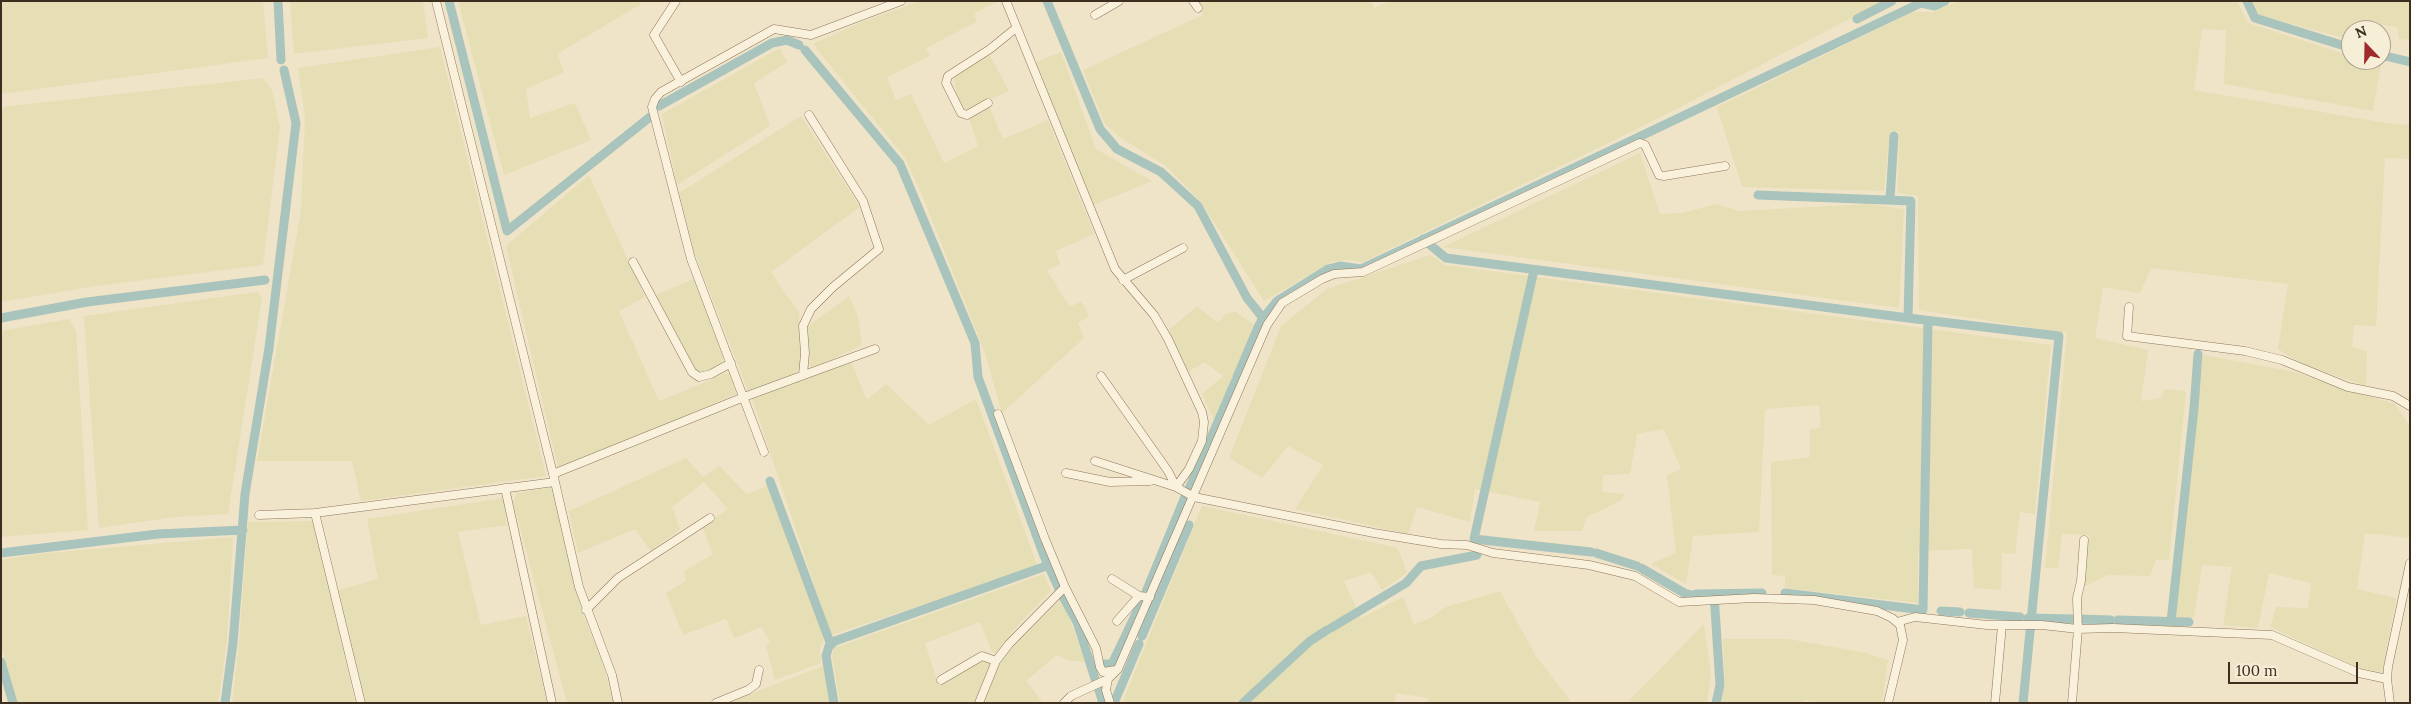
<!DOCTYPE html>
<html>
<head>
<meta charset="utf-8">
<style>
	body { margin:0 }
	#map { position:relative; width:2411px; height:704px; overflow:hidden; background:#f0e4c8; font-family:Lora,serif }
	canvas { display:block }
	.frame { position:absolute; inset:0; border:2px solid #3d2e20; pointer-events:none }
	.north { position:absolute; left:2341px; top:20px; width:50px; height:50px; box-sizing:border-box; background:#f7eed8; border:1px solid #ada18e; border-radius:50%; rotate:339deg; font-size:14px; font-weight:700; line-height:20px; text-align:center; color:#3d2e20 }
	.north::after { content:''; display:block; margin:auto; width:18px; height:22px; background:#9e2a2b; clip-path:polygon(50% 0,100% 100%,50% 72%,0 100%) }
	.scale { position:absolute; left:2228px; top:662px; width:130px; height:22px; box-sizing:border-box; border:2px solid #3d2e20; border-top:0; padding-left:6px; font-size:15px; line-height:18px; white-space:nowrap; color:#3d2e20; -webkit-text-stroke:4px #f7eed8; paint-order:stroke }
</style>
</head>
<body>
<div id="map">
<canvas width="2411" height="704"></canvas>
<div class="frame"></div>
<div class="north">N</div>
<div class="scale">100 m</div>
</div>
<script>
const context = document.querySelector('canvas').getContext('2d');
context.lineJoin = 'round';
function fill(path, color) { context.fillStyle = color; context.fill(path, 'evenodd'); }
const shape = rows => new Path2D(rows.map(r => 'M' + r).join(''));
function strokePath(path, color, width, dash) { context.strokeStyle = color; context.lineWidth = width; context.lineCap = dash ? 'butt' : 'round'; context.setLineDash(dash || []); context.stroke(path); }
fill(shape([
	[1,1,263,1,268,58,1,94],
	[290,1,423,1,428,38,294,54],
	[458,1,640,1,641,4,557,54,564,72,526,89,530,118,575,103,591,140,504,175],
	[920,1,998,1,975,13,976,22,926,48,930,56,887,77,896,100,911,94,944,163,978,146,967,112,957,96,954,77,989,54,1009,91,987,101,1003,139,1048,120,1094,234,1056,251,1060,264,1047,271,1070,307,1081,301,1089,316,1078,323,1084,338,1002,413,985,353,921,192,905,158,813,44,857,24],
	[1197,1,1371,1,1374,8,1390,1,1884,1,1651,122,1363,262,1346,260,1331,262,1264,301,1201,202,1166,166,1121,138,1105,124,1083,70,1203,15],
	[1958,1,2237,1,2248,23,2351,56,2351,60,2365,60,2381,65,2373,111,2224,84,2226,30,2202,29,2194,90,2386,123,2410,125,2410,159,2385,158,2376,326,2354,325,2352,347,2367,351,2366,386,2304,365,2278,349,2288,284,2151,268,2140,293,2103,287,2095,338,2148,350,2141,401,2161,398,2165,389,2186,391,2169,560,2156,560,2150,576,2108,575,2083,587,2089,535,2062,534,2058,568,2045,568,2067,333,1919,310,1918,196,1898,193,1899,131,1890,131,1884,191,1742,187,1717,107,1913,12,1934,12],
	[2253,1,2410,1,2410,40,2399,39,2397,27,2362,22,2362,30,2351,30,2351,40,2259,15],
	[440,47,546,476,361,501,352,461,257,461,301,211,305,117,298,68],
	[780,48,787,62,754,83,770,126,677,185,662,114],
	[1061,52,1096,149,1152,181,1093,205,1034,63],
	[263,78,272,90,280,127,263,265,96,286,1,302,1,107],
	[801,116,860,207,771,272,799,313,802,365,792,377,751,391,748,391,693,249,679,193],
	[1640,153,1660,214,1682,213,1716,204,1740,211,1868,204,1904,209,1899,308,1443,247],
	[589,175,645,297,619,311,659,401,730,372,737,393,648,434,558,468,506,246],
	[1430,255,1445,265,2051,345,2035,514,2020,512,2015,554,2002,553,2001,590,1974,588,1972,549,1918,551,1918,603,1785,588,1785,576,1772,575,1771,462,1810,457,1810,430,1821,427,1819,405,1765,409,1759,532,1693,536,1686,584,1651,564,1676,553,1667,475,1681,469,1664,429,1637,434,1630,474,1603,475,1602,492,1624,494,1622,500,1587,517,1582,531,1534,531,1540,502,1475,489,1470,522,1417,507,1408,534,1295,509,1323,465,1288,446,1262,478,1229,458,1281,326,1327,289],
	[694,279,725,356,722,362,711,370,701,373,693,369,656,295],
	[257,292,262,298,228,514,175,517,99,528,84,316],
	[849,296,858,316,862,345,811,369,808,351,808,326],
	[1197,306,1218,323,1226,313,1236,312,1256,326,1214,420,1202,394,1223,376,1205,362,1186,373,1169,330],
	[69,319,76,331,88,530,1,537,1,331],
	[2203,355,2290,371,2395,404,2409,425,2410,538,2365,533,2357,589,2396,598,2382,673,2355,666,2270,627,2276,607,2308,608,2311,583,2269,573,2258,628,2223,625,2232,567,2202,565,2194,618,2174,617],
	[851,362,867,400,886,384,929,425,976,399,1038,567,831,635,752,398],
	[686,458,703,477,720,466,746,494,768,486,825,637,820,648,821,663,775,680,766,646,770,641,761,627,734,638,726,619,683,635,666,593,686,581,684,571,713,554,702,527,728,509,704,482,672,507,680,529,651,551,635,529,578,553,569,511],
	[553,487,583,615,600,656,614,703,567,703,513,502,517,493],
	[503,498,507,525,458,532,481,625,526,616,547,703,364,703,338,590,378,579,367,519],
	[1202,506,1398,548,1407,573,1382,590,1371,572,1344,581,1361,618,1403,597,1414,624,1429,619,1446,607,1500,591,1536,656,1572,703,1429,703,1427,698,1396,693,1395,703,1122,703],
	[314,521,355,703,232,703,239,642,248,522],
	[233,537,227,641,218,703,17,703,1,645,1,560,36,554],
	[1044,574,1051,591,1019,624,996,653,992,652,980,622,925,643,939,686,979,661,989,662,991,669,975,703,840,703,832,656,834,648],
	[1059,601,1069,617,1085,662,1071,661,1057,655,1026,681,1043,703,982,703,996,670,1010,650],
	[1704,624,1711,676,1707,703,1627,703],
	[1723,639,1789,639,1866,653,1888,660,1882,703,1815,703,1806,700,1801,703,1721,703,1725,683],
	[823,666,831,703,728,703,743,697]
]), '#e6deb5');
strokePath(shape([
	[278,1,281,60],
	[449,1,507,231,650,117],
	[1047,1,1100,129,1117,149,1161,172,1198,206,1247,298,1263,318],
	[2247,1,2255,18,2351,48],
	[1921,3,1935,6,1945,1],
	[1857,19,1892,1],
	[805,50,900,164,975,343,978,377,1044,556,1059,589],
	[2381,55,2410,62],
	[659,106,772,43,787,40,799,45],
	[1890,199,1894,136],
	[1423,239,1446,258,1908,318,1911,201,1758,195],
	[1534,270,1474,539,1591,552],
	[1,318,87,302,265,280],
	[1908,318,2059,336,2023,703],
	[1261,321,1277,301,1328,269,1340,266,1361,269,1925,1],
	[1237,377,1259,325],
	[770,481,831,645],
	[1189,489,1235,382],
	[1,553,158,534,243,530],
	[1596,553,1637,566],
	[1641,568,1686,594,1691,595],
	[1146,592,1185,497],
	[1785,593,1923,610,1928,321],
	[1696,594,1762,593],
	[1714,594,1720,685,1716,703],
	[1062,595,1077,622,1096,682],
	[1941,611,1960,612],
	[1969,613,2020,617],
	[2028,618,2073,619],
	[2078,619,2111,620],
	[2118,620,2189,622],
	[2171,622,2194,408,2198,354],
	[1331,628,1406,583,1421,566,1477,555],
	[1142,636,1189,525],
	[1,662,13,703],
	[1103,664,1112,664,1143,599],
	[1098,687,1103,703],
	[225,703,233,643,245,494,269,348,296,123,284,70],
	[834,703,826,656,829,646,835,641,1049,565],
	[1114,703,1139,644],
	[1243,703,1310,641,1327,630]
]), '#a9c4bc', 9);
const minor = shape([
	[436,1,555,482,579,587,612,675,618,703],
	[676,1,654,35,681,82],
	[1006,1,1115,269,1154,315,1168,339,1202,412,1204,422,1202,441,1189,469,1176,487,1194,497,1374,533,1441,544,1467,545,1493,553,1589,565,1635,576,1679,602,1754,598,1814,600,1877,611,1892,618,1900,625,1903,640,1888,703],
	[1193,1,1198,8],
	[1095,15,1119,1],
	[988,103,967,115,961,113,946,83,948,76,990,49,1016,28],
	[633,262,692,372,699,377,711,374,731,363],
	[1123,280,1183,248],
	[2129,307,2127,336,2245,351,2282,360,2348,387,2393,396,2410,406],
	[803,375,805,353,803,326,811,309,833,287,879,249,863,201,809,115],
	[998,414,1045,539,1065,587,1096,648,1100,667,1103,672,1116,670],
	[764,452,691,259,652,107,655,99,661,92,774,29,811,35,901,1],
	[1095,461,1176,487,1168,471,1101,376],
	[1066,473,1110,482,1150,481],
	[553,474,744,397,875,349],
	[505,488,552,703],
	[315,513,361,703],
	[259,515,315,513,555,482],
	[1112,579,1139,596,1150,597],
	[586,610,618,578,710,518],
	[1117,621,1139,596],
	[1897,622,1915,617,1987,625,2042,625,2078,629,2113,628,2272,635,2359,673,2387,679],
	[941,680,982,656,996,661],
	[716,703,748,690,756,684,759,670],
	[979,703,996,661,1009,644,1065,587],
	[1064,703,1071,696,1108,679],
	[1110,703,1106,690,1108,679,1118,669,1267,325,1282,303,1322,279,1334,274,1363,272,1640,143,1645,145,1659,175,1664,176,1725,166],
	[1995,703,2002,625],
	[2072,703,2078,629,2077,598,2081,581,2084,540],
	[2390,703,2387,679,2388,667,2410,563]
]);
strokePath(minor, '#8d765c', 9);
strokePath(minor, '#faf1dc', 8);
</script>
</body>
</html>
